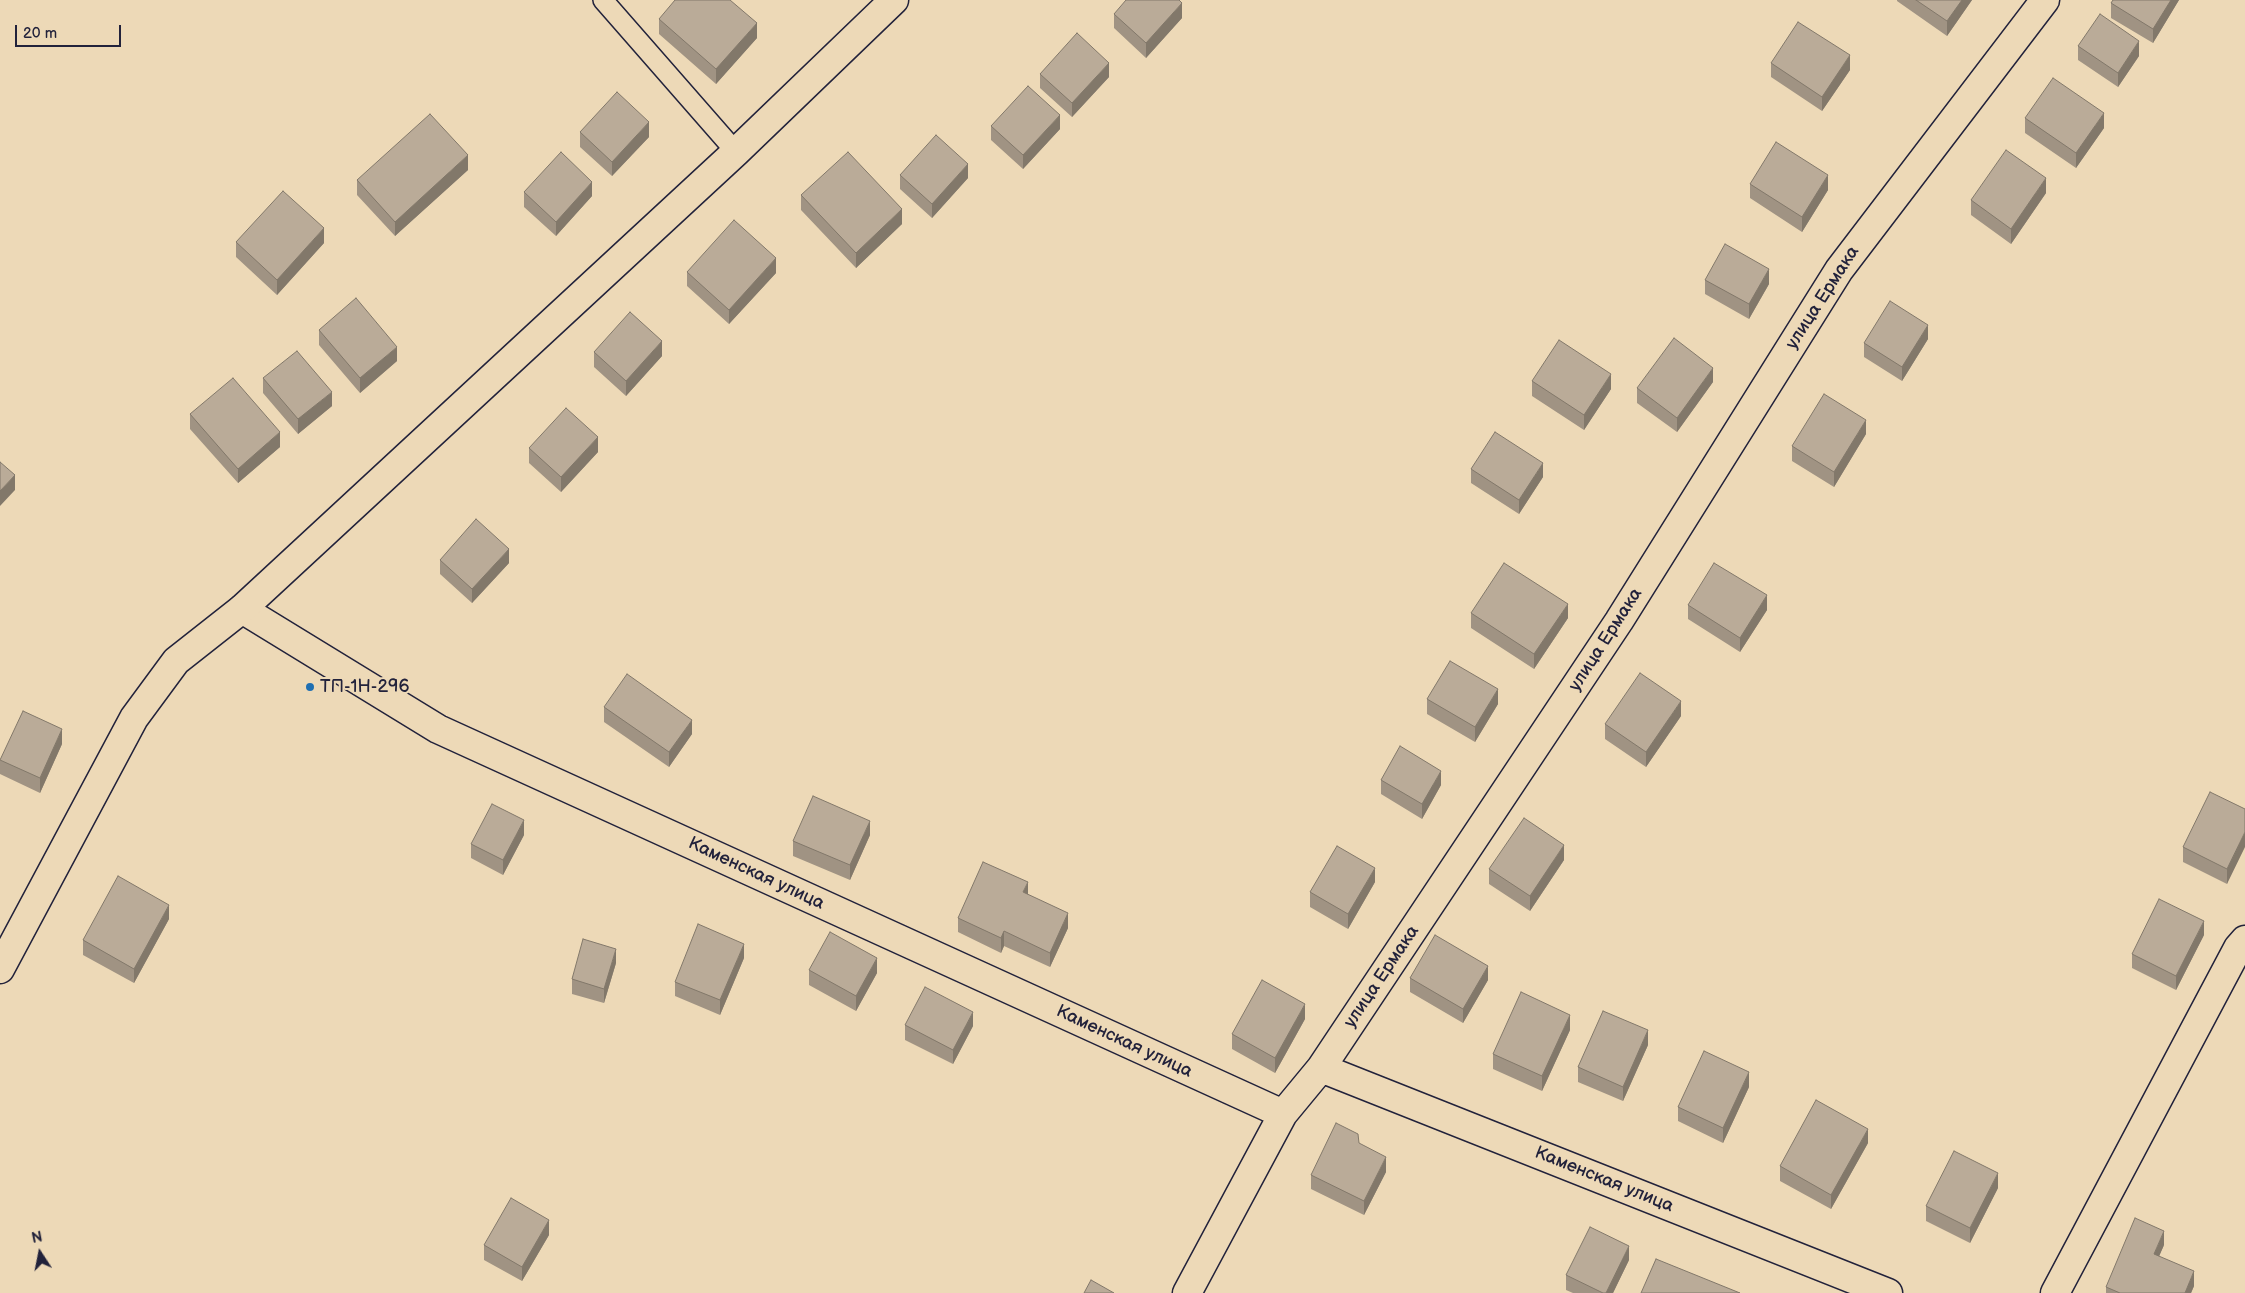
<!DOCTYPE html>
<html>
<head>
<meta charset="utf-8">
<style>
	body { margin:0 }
	#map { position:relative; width:2245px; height:1293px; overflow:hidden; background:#edd9b7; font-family:"Balsamiq Sans",sans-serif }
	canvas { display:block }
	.north { position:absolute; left:15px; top:1228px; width:50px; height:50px; -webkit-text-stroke:4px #edd9b7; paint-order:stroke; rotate:349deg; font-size:14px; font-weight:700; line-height:20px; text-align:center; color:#22223b }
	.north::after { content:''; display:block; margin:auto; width:18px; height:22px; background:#22223b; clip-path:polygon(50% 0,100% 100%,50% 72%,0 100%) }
	.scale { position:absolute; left:15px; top:25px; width:106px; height:22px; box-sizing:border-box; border:2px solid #22223b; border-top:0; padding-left:6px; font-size:15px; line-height:18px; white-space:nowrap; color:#22223b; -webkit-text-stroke:4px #edd9b7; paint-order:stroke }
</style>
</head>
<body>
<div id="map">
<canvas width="2245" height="1293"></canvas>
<div class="north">N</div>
<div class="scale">20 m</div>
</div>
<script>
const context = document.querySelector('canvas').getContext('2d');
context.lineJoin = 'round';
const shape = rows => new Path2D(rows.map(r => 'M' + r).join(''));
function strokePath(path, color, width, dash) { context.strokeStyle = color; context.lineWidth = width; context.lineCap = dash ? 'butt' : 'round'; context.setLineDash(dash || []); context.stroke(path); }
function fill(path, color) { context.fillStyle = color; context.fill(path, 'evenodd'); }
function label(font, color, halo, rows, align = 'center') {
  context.font = font + ' "Balsamiq Sans",sans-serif'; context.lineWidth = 4; context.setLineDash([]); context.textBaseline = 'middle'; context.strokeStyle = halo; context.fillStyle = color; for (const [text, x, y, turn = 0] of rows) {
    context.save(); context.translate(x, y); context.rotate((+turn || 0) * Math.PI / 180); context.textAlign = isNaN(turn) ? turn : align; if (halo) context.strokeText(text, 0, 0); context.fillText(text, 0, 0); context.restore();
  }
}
const service = shape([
	[603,0,736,152]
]);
const minor = shape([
	[242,609,438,729,1283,1114],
	[1321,1068,1888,1293],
	[1187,1293,1283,1114,1321,1068,1619,621,1839,270,2045,0],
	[2055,1293,2238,948,2245,940]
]);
const secondary = shape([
	[0,969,134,718,176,661,242,609,736,152,894,0]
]);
strokePath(service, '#22223b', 22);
strokePath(minor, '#22223b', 31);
strokePath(secondary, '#22223b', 31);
strokePath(service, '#edd9b7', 19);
strokePath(minor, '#edd9b7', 28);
strokePath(secondary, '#edd9b7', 28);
fill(shape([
	[1897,0,1972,0,1947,36,1897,1],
	[2113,0,2179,0,2153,43,2111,18,2111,3],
	[1114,14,1182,18,1146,58,1114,28],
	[659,19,757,38,716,84,659,34],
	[2078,46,2139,56,2118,87,2078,60],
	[1771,63,1850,70,1822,111,1771,77],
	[1040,74,1109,77,1072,117,1040,88],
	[2025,118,2104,128,2076,168,2025,133],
	[991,126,1060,129,1023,169,991,140],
	[580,132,649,137,612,176,580,147],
	[468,170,395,236,357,195,357,180],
	[900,175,968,178,932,218,900,189],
	[1750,184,1828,190,1802,232,1750,198],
	[524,192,592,196,556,236,524,207],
	[2046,193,2011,244,1971,215,1971,200],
	[801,195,902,224,856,268,801,210],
	[236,242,324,243,277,295,236,257],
	[687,272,776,273,729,324,687,286],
	[1705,280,1769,284,1749,319,1705,294],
	[319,330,397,361,360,393,319,345],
	[1928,339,1902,381,1864,357,1864,343],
	[594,352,662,356,626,396,594,367],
	[263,378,332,406,298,434,263,393],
	[1532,381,1611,389,1584,430,1532,396],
	[1713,382,1677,432,1637,403,1637,388],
	[190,414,280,447,238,483,190,429],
	[1866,434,1834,487,1792,461,1792,446],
	[529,448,598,452,561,492,529,463],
	[1471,469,1543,477,1519,514,1471,483],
	[440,560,509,563,472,603,440,574],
	[1688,605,1767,610,1740,652,1688,619],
	[1471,613,1568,618,1534,669,1471,628],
	[1427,699,1498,704,1475,742,1427,714],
	[604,707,692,734,669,767,604,722],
	[1681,716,1646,767,1605,739,1605,724],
	[62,744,40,793,0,774,0,760],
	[1381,780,1441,785,1422,819,1381,794],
	[2245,809,2227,884,2183,862,2183,847],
	[524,835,503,875,471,858,471,844],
	[870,835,850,880,793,856,793,841],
	[1564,860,1530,911,1489,884,1489,869],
	[1375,882,1348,929,1310,907,1310,892],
	[1028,894,1068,928,1050,967,1004,946,1001,953,958,932,958,918],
	[169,919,134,983,83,955,83,940],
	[2204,935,2176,990,2132,968,2132,954],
	[744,958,720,1015,675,996,675,982],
	[616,963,604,1003,572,994,572,979],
	[809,970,877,973,856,1011,809,985],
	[1410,978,1488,980,1463,1023,1410,992],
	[1305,1019,1275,1073,1232,1049,1232,1034],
	[905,1025,973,1026,953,1064,905,1040],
	[1570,1030,1542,1091,1493,1069,1493,1054],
	[1648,1045,1623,1101,1578,1082,1578,1067],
	[1749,1087,1723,1143,1678,1121,1678,1107],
	[1868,1143,1831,1209,1780,1181,1780,1166],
	[1386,1172,1364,1215,1311,1189,1311,1175],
	[1998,1188,1970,1243,1926,1221,1926,1206],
	[549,1235,522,1281,484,1260,484,1245],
	[2164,1245,2159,1256,2194,1286,2191,1293,2106,1293,2106,1287],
	[1629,1260,1613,1293,1573,1293,1566,1290,1566,1275]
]), '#a09383');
fill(shape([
	[1962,0,1972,0,1947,36,1947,21],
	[2171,0,2179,0,2153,43,2153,29],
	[1182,3,1182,18,1146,58,1146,43],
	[757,23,757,38,716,84,716,69],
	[2139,41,2139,56,2118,87,2118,73],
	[1850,55,1850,70,1822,111,1822,97],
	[1109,63,1109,77,1072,117,1072,103],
	[2104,113,2104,128,2076,168,2076,153],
	[1060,115,1060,129,1023,169,1023,155],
	[649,122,649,137,612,176,612,162],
	[468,155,468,170,395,236,395,222],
	[968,164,968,178,932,218,932,204],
	[1828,175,1828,190,1802,232,1802,217],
	[2046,178,2046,193,2011,244,2011,229],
	[592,182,592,196,556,236,556,222],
	[902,209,902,224,856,268,856,253],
	[324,228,324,243,277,295,277,280],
	[776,258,776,273,729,324,729,310],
	[1769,269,1769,284,1749,319,1749,304],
	[1928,325,1928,339,1902,381,1902,367],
	[662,341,662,356,626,396,626,381],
	[397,347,397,361,360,393,360,378],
	[1713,368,1713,382,1677,432,1677,418],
	[1611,374,1611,389,1584,430,1584,415],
	[332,392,332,406,298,434,298,419],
	[1866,420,1866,434,1834,487,1834,472],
	[280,432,280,447,238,483,238,469],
	[598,437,598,452,561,492,561,477],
	[1543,463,1543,477,1519,514,1519,500],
	[15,475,15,490,0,506,0,491],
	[509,549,509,563,472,603,472,589],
	[1767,595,1767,610,1740,652,1740,638],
	[1568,604,1568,618,1534,669,1534,654],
	[1498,689,1498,704,1475,742,1475,727],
	[1681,701,1681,716,1646,767,1646,752],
	[692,720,692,734,669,767,669,752],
	[62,729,62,744,40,793,40,778],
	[1441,771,1441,785,1422,819,1422,804],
	[524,820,524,835,503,875,503,860],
	[870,821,870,835,850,880,850,865],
	[2245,832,2245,847,2227,884,2227,869],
	[1564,845,1564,860,1530,911,1530,896],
	[1375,868,1375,882,1348,929,1348,914],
	[1028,882,1028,897,1023,892],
	[169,905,169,919,134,983,134,969],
	[1068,913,1068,928,1050,967,1050,953],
	[2204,921,2204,935,2176,990,2176,976],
	[1004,931,1004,946,1001,953,1001,938],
	[744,944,744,958,720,1015,720,1000],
	[616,949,616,963,604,1003,604,989],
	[877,958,877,973,856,1011,856,996],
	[1488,966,1488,980,1463,1023,1463,1009],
	[1305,1004,1305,1019,1275,1073,1275,1058],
	[973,1012,973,1026,953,1064,953,1050],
	[1570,1015,1570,1030,1542,1091,1542,1076],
	[1648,1030,1648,1045,1623,1101,1623,1087],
	[1749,1072,1749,1087,1723,1143,1723,1128],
	[1868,1129,1868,1143,1831,1209,1831,1195],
	[1386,1157,1386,1172,1364,1215,1364,1201],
	[1998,1173,1998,1188,1970,1243,1970,1228],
	[549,1220,549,1235,522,1281,522,1267],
	[2164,1231,2164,1245,2154,1268,2154,1254],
	[1629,1246,1629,1260,1613,1293,1606,1293],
	[2194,1271,2194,1286,2191,1293,2185,1293]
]), '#82786a');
const building = shape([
	[675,0,730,0,757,23,716,69,659,19,675,0],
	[1126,0,1179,0,1182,3,1146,43,1114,14,1126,0],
	[1916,0,1962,0,1947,21,1916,0],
	[2113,0,2171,0,2153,29,2111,3,2113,0],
	[2100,14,2139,41,2118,73,2078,46,2100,14],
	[1798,22,1850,55,1822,97,1771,63,1798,22],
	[1077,33,1109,63,1072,103,1040,74,1077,33],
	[2053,78,2104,113,2076,153,2025,118,2053,78],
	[1028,86,1060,115,1023,155,991,126,1028,86],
	[617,92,649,122,612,162,580,132,617,92],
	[430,114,468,155,395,222,357,180,430,114],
	[936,135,968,164,932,204,900,175,936,135],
	[1776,142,1828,175,1802,217,1750,184,1776,142],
	[2006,150,2046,178,2011,229,1971,200,2006,150],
	[561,152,592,182,556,222,524,192,561,152],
	[848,152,902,209,856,253,801,195,848,152],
	[283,191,324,228,277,280,236,242,283,191],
	[734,220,776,258,729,310,687,272,734,220],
	[1725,244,1769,269,1749,304,1705,280,1725,244],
	[356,298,397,347,360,378,319,330,356,298],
	[1890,301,1928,325,1902,367,1864,343,1890,301],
	[630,312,662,341,626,381,594,352,630,312],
	[1674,338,1713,368,1677,418,1637,388,1674,338],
	[1559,340,1611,374,1584,415,1532,381,1559,340],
	[297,351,332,392,298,419,263,378,297,351],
	[233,378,280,432,238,469,190,414,233,378],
	[1824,394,1866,420,1834,472,1792,446,1824,394],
	[566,408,598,437,561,477,529,448,566,408],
	[1495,432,1543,463,1519,500,1471,469,1495,432],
	[0,462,15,475,0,491,0,462],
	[476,519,509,549,472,589,440,560,476,519],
	[1504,563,1568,604,1534,654,1471,613,1504,563],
	[1714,563,1767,595,1740,638,1688,605,1714,563],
	[1450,661,1498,689,1475,727,1427,699,1450,661],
	[1640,673,1681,701,1646,752,1605,724,1640,673],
	[627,674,692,720,669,752,604,707,627,674],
	[23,711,62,729,40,778,0,760,23,711],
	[1400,746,1441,771,1422,804,1381,780,1400,746],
	[2210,792,2245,809,2245,832,2227,869,2183,847,2210,792],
	[813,796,870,821,850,865,793,841,813,796],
	[492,804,524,820,503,860,471,844,492,804],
	[1524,818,1564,845,1530,896,1489,869,1524,818],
	[1337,846,1375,868,1348,914,1310,892,1337,846],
	[983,862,1028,882,1023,892,1068,913,1050,953,1004,931,1001,938,958,918,983,862],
	[118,876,169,905,134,969,83,940,118,876],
	[2159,899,2204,921,2176,976,2132,954,2159,899],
	[698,924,744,944,720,1000,675,982,698,924],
	[830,932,877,958,856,996,809,970,830,932],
	[1435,935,1488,966,1463,1009,1410,978,1435,935],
	[583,939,616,949,604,989,572,979,583,939],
	[1262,980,1305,1004,1275,1058,1232,1034,1262,980],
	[925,987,973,1012,953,1050,905,1025,925,987],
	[1521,992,1570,1015,1542,1076,1493,1054,1521,992],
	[1603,1011,1648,1030,1623,1087,1578,1067,1603,1011],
	[1704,1051,1749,1072,1723,1128,1678,1107,1704,1051],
	[1816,1100,1868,1129,1831,1195,1780,1166,1816,1100],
	[1336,1123,1358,1134,1359,1143,1386,1157,1364,1201,1311,1175,1336,1123],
	[1954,1151,1998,1173,1970,1228,1926,1206,1954,1151],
	[511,1198,549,1220,522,1267,484,1245,511,1198],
	[2135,1218,2164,1231,2154,1254,2194,1271,2185,1293,2120,1293,2106,1287,2135,1218],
	[1590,1227,1629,1246,1606,1293,1603,1293,1566,1275,1590,1227],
	[1656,1259,1740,1293,1641,1293,1656,1259],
	[1091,1280,1114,1293,1084,1293,1091,1280]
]);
fill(building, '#baab98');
strokePath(building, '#82786a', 1);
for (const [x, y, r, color] of [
	[310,687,5,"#1f6fb2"]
]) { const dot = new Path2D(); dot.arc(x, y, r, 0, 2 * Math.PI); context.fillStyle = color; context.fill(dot); strokePath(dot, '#edd9b7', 2); }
label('18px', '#22223b', '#edd9b7', [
	["улица Ермака",1823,298,-57],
	["улица Ермака",1606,640,-57],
	["Каменская улица",756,874,25],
	["улица Ермака",1382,977,-56],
	["Каменская улица",1124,1042,25],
	["Каменская улица",1604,1180,22]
]);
label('18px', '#22223b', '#edd9b7', [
	["ТП-1Н-296",320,687]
], 'left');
</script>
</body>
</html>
